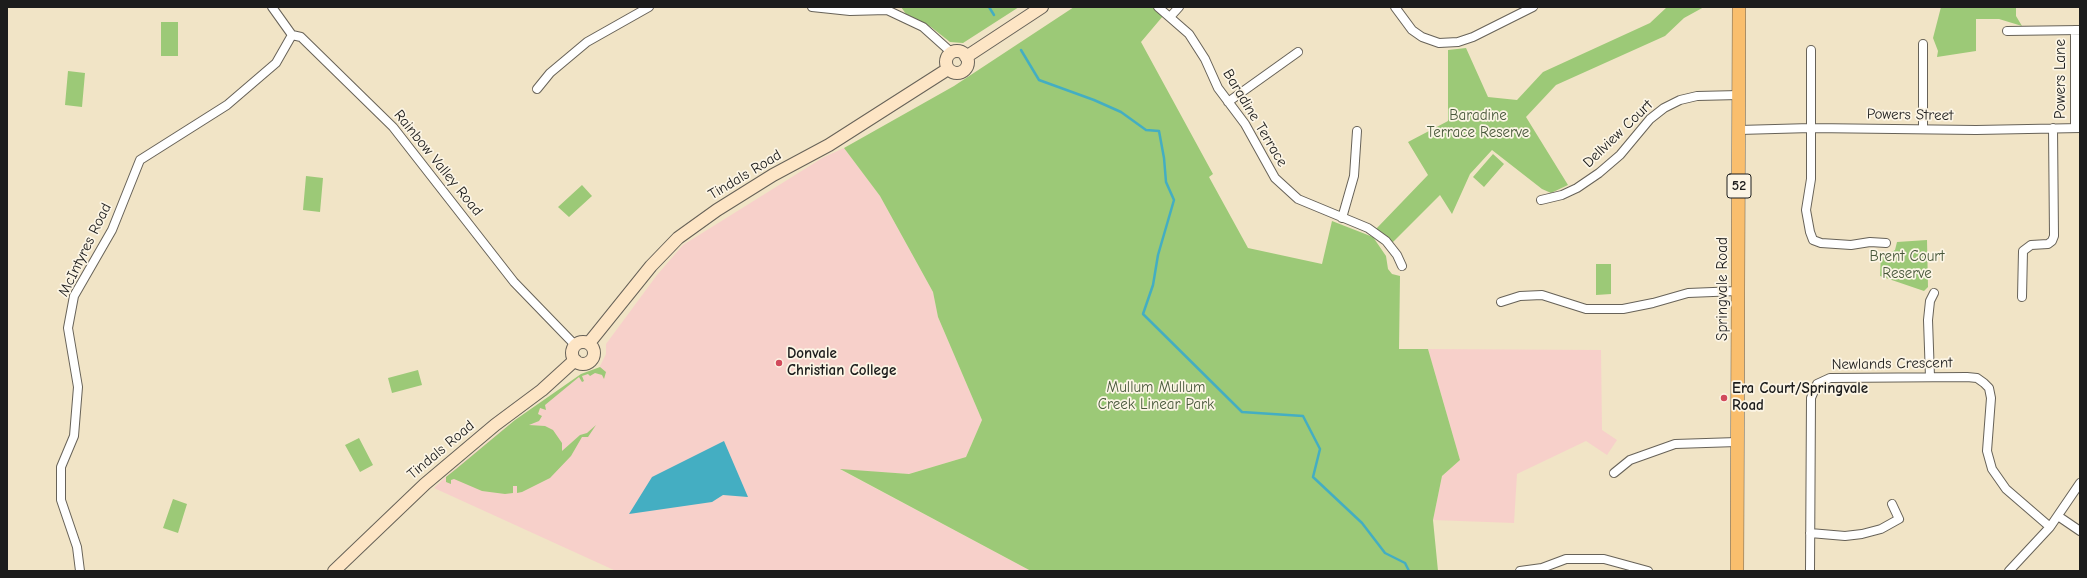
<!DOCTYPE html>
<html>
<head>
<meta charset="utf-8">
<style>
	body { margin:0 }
	#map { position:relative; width:2087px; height:578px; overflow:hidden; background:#f1e4c6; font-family:"Comic Neue",sans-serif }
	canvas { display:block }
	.frame { position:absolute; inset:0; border:8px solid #1c1c1c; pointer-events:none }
</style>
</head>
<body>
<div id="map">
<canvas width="2087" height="578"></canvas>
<div class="frame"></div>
</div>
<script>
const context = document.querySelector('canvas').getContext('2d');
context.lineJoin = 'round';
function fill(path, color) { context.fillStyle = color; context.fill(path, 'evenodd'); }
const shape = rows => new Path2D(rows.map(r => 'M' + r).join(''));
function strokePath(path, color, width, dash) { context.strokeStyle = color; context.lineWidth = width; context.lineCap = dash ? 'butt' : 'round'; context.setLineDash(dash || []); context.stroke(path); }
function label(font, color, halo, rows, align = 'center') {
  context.font = font + ' "Comic Neue",sans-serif'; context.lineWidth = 3.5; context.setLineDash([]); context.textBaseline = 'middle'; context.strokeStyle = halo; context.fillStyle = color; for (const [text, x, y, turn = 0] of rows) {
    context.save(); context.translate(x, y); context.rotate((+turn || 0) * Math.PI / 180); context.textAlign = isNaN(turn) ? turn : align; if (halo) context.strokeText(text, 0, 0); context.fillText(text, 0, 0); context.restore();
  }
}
fill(shape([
	[844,148,880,196,933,292,938,317,982,420,966,457,909,474,841,470,1031,571,616,571,434,488,450,473,502,430,580,376,597,372,606,354,606,344,657,275,683,245,824,157],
	[1428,349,1601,350,1602,430,1617,440,1607,455,1586,441,1517,474,1514,523,1433,520,1442,476,1460,460]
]), '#f7d0ca');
fill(shape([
	[901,7,1019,7,963,43,950,42,931,27,906,14],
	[1074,7,1155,7,1163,16,1141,42,1213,174,1209,177,1248,248,1322,264,1332,221,1373,237,1386,256,1388,269,1392,274,1400,276,1399,349,1428,349,1460,460,1442,476,1433,520,1438,571,1031,571,840,469,909,474,966,457,982,420,938,317,933,292,880,196,844,148,954,86],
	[1667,7,1704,7,1684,18,1665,36,1556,85,1526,117,1568,185,1551,193,1542,189,1492,150,1470,174,1452,214,1440,195,1392,243,1376,229,1428,175,1408,142,1448,121,1448,50,1466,48,1488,97,1517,100,1543,72,1650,23],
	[1941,7,2016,7,2016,16,2022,26,1999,19,1976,19,1976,51,1937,57,1938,51,1933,38],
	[161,22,178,22,178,56,161,56],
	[68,71,85,73,82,107,65,105],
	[1493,154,1504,164,1484,187,1473,177],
	[306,176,323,178,320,212,303,210],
	[582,185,592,196,569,217,558,207],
	[1927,240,1928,287,1924,291,1880,276,1881,252,1890,253,1895,250,1897,242],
	[1596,264,1611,264,1611,294,1596,295],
	[600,367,606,372,604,379,602,375,595,373,590,376,588,374,582,376,584,381,582,382,579,377,545,405,546,410,540,408,538,414,542,416,539,421,529,425,545,426,553,430,562,443,562,451,580,435,587,433,596,425,588,437,582,437,571,456,550,478,522,492,517,493,517,486,513,486,513,493,505,494,482,491,454,479,451,480,451,484,446,482,446,477,456,469,515,420,581,374],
	[418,370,422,385,392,393,388,378],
	[359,438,373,465,360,472,345,445],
	[173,499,187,504,178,533,163,528]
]), '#9cc977');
fill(shape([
	[724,441,748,497,723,495,712,502,629,514,652,477]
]), '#44aec2');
strokePath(shape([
	[989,7,994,15],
	[1021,50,1039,80,1094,100,1121,112,1146,130,1159,131,1164,158,1166,182,1174,200,1158,255,1153,285,1143,314,1242,412,1303,416,1320,449,1313,477,1362,523,1385,553,1405,563,1409,571]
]), '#44aec2', 2.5);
const minor = shape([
	[272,7,292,35,301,37,393,127,514,282,575,345],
	[812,7,850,11,887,10,923,27,952,53],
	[1158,7,1189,34,1205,59,1218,88,1245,124,1275,178,1298,199,1368,228,1386,241,1397,255,1402,266],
	[1395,7,1412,30,1422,37,1439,43,1458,42,1473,37,1533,7],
	[1170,17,1179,7],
	[2075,30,2075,128],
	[2007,31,2080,30],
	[1811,50,1811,179,1806,210,1810,232,1813,240,1821,243,1851,245,1870,242,1886,243],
	[537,89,550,73,587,42,649,7],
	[1228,102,1298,52],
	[1923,129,1923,44],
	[1739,130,1811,128,1976,130,2080,128],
	[1541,200,1562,195,1577,188,1599,173,1620,155,1650,119,1664,108,1680,100,1697,96,1739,95],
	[1342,218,1354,176,1357,131],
	[2022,297,2023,251,2031,245,2048,244,2052,241,2054,236,2053,128],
	[1501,302,1520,296,1542,295,1586,309,1623,309,1653,303,1688,293,1738,291],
	[1930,377,1928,320,1930,301,1934,293],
	[1614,473,1630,460,1675,444,1737,442],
	[2058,516,2080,531],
	[1810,533,1845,536,1862,534,1881,529,1899,519,1892,504],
	[80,571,77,547,61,500,61,467,74,436,78,387,68,328,74,296,112,230,140,160,227,105,276,63,292,35],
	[1520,571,1542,568,1566,559,1604,559,1648,571],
	[1810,571,1811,398,1817,384,1830,378,1967,377,1977,378,1984,383,1989,388,1991,398,1987,451,1992,469,2006,489,2050,527],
	[2009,571,2050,527,2080,483]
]);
const secondary = shape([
	'946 62a11 11 0 1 1 22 0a11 11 0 1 1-22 0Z',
	[966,57,1042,7],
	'572 353a11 11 0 1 1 22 0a11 11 0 1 1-22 0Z',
	[589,343,651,266,678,238,717,210,773,175,829,145,948,69],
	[334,571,425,484,495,425,542,390,575,360]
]);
const primary = shape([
	[1737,571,1739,7]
]);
strokePath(minor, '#676258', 10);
strokePath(secondary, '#676258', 14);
strokePath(primary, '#676258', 14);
strokePath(minor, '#fff', 8);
strokePath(secondary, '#fde5c5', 12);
strokePath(primary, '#f9be6d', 13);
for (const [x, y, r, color] of [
	[779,363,4,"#d1495b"],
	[1724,398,4,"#d1495b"]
]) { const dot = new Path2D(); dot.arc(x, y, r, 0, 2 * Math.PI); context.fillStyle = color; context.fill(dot); strokePath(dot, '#fcf5e5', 1.5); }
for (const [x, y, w] of [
	[1739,186,24]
]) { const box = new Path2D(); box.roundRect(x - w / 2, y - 12, w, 24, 3); context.fillStyle = '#fcf5e5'; context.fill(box); strokePath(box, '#1c1c1c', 1); }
label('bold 14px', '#1c1c1c', null, [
	["52",1739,186]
]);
label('15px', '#1c1c1c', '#fcf5e5', [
	["Powers Lane",2061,79,-90],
	["Powers Street",1910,115,1],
	["Baradine Terrace",1255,118,59],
	["Dellview Court",1618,134,-44],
	["Rainbow Valley Road",438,163,51],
	["Tindals Road",745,175,-31],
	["McIntyres Road",85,250,-64],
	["Springvale Road",1723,289,-90],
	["Newlands Crescent",1892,364,-1],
	["Tindals Road",441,450,-40]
]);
label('15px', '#49593c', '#fcf5e5', [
	["Baradine",1478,116],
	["Terrace Reserve",1478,133],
	["Brent Court",1907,257],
	["Reserve",1907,274],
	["Mullum Mullum",1156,388],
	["Creek Linear Park",1156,405]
]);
label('bold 15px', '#1c1c1c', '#fcf5e5', [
	["Donvale",787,354],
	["Christian College",787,371],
	["Era Court/Springvale",1732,389],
	["Road",1732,406]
], 'left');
</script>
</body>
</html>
